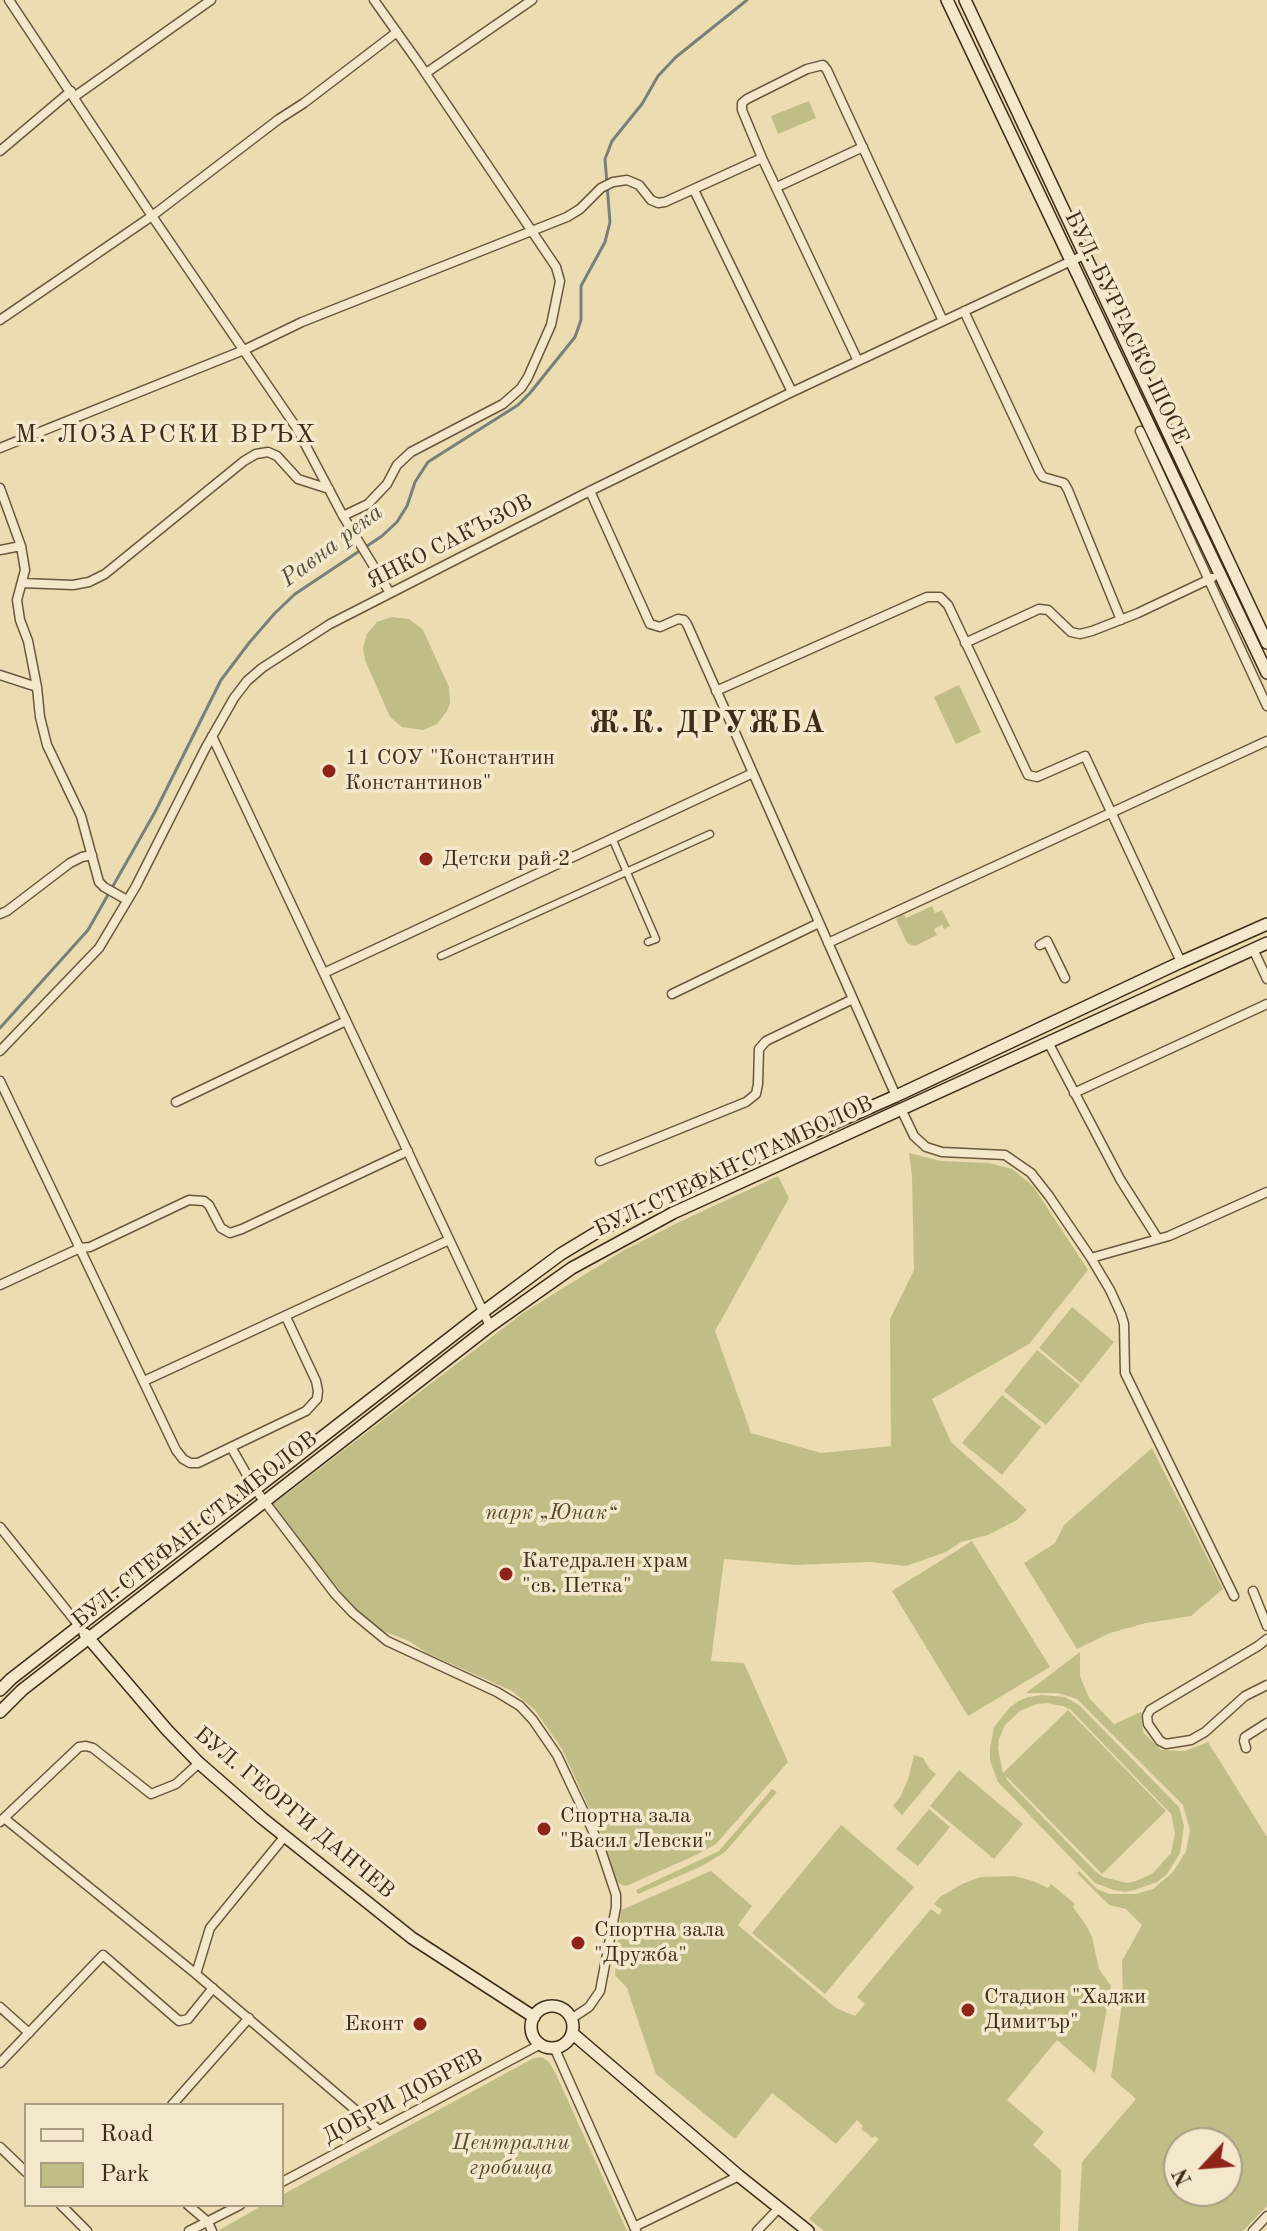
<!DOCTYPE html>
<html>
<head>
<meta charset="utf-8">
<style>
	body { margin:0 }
	#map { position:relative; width:1267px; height:2231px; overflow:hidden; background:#ecdcb1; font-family:"Old Standard TT",serif }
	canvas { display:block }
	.legend { position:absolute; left:24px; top:2103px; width:260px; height:104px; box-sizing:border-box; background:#f3e8cc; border:2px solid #aa9d84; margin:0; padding:10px 14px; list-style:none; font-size:24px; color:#3d2c18 }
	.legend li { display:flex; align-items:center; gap:16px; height:40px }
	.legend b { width:40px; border:2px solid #aa9d84 }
	.north { position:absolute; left:1163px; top:2127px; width:80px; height:80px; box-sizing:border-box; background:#f3e8cc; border:2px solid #aa9d84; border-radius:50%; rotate:244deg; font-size:22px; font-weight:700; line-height:32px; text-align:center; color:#3d2c18 }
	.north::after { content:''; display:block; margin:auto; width:28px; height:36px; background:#8f2418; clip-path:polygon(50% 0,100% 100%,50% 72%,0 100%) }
</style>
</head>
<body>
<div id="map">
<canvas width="1267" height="2231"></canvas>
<ul class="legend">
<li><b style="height:10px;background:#f3e8cc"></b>Road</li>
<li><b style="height:22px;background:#c0be86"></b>Park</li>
</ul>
<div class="north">N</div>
</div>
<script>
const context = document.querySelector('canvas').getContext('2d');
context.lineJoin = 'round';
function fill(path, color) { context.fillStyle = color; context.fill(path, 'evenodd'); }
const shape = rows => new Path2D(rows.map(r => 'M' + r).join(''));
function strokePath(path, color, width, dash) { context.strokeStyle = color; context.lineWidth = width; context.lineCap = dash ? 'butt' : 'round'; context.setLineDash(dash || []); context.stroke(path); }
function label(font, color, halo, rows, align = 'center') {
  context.font = font + ' "Old Standard TT",serif'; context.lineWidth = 7; context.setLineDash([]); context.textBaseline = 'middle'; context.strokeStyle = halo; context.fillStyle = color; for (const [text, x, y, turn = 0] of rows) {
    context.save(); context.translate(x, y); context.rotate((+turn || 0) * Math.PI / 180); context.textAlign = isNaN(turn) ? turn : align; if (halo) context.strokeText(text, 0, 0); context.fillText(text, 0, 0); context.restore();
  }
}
fill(shape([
	[809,101,816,118,778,134,771,116],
	[392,617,409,619,423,630,449,687,450,703,447,711,437,724,423,730,402,727,390,717,365,660,363,648,367,634,377,622],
	[959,685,981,732,956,744,934,697],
	[932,906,935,913,942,910,950,926,944,929,942,925,934,929,937,935,915,946,907,943,896,919,903,914,906,918],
	[909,1153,941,1161,989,1163,1012,1169,1033,1186,1088,1270,1029,1344,932,1399,951,1442,1027,1510,1017,1520,988,1535,961,1542,946,1552,906,1566,870,1562,796,1565,724,1559,711,1661,744,1663,788,1762,716,1844,698,1854,626,1886,622,1885,617,1882,603,1838,562,1749,535,1710,512,1691,427,1653,409,1641,383,1631,364,1617,344,1596,272,1505,523,1313,621,1252,673,1225,778,1176,789,1198,715,1331,751,1433,821,1453,891,1446,890,1319,914,1270,912,1177],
	[1072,1307,1114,1342,1081,1383,1039,1348],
	[1037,1350,1080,1385,1046,1425,1004,1391],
	[1002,1395,1041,1427,1002,1475,962,1443],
	[1152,1448,1223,1589,1191,1616,1146,1623,1110,1633,1077,1649,1024,1563,1055,1543,1064,1525],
	[972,1541,1050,1667,968,1716,892,1591],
	[1080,1652,1080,1676,1089,1698,1114,1724,1141,1712,1143,1732,1161,1750,1185,1751,1208,1742,1267,1837,1267,2206,1243,2231,1078,2231,1082,2162,1136,2099,1111,2077,1123,1997,1122,1961,1142,1925,1126,1909,1109,1905,1077,1873,1079,1871,1097,1889,1109,1894,1136,1894,1153,1889,1173,1872,1186,1851,1190,1830,1183,1805,1077,1699,1058,1693,1026,1693],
	[1227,2143,1227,2191,1179,2191,1179,2143],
	[1042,1695,1065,1697,1080,1706,1179,1807,1184,1826,1180,1853,1167,1874,1157,1882,1135,1890,1125,1892,1114,1890,1095,1883,998,1782,990,1761,990,1748,994,1727,1010,1707,1019,1701,1028,1697],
	[1046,1703,1063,1706,1071,1710,1171,1814,1175,1833,1171,1853,1152,1874,1136,1881,1127,1883,1103,1877,1095,1871,1008,1781,1005,1775,1102,1874,1166,1811,1068,1710,1003,1773,998,1749,999,1739,1005,1725,1020,1711,1037,1704],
	[914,1755,923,1758,929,1768,936,1774,902,1815,893,1806,900,1797,908,1780],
	[959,1770,1023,1824,994,1859,930,1806],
	[772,1789,777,1792,725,1852,702,1866,638,1894,636,1890,719,1851],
	[929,1809,950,1827,918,1866,896,1849],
	[841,1825,914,1887,825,1994,752,1933],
	[711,1871,752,1906,738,1925,836,2008,855,2016,865,2004,857,1997,931,1909,939,1915,942,1910,934,1904,940,1897,962,1884,981,1877,1014,1876,1033,1881,1048,1888,1051,1884,1075,1904,1073,1907,1086,1925,1092,1937,1099,1969,1111,1986,1095,2073,1057,2040,1007,2100,1044,2132,1033,2145,1061,2170,1060,2231,824,2231,809,2219,879,2139,875,2136,873,2138,861,2129,863,2126,857,2120,836,2144,772,2093,735,2139,656,2074,627,1988,615,1975,621,1910],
	[542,2057,549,2062,555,2072,627,2231,218,2231,263,2205,282,2205,282,2195,534,2058]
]), '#c0be86');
strokePath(shape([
	[0,1028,88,930,155,812,221,680,249,643,275,613,295,594,382,536,397,522,407,506,415,482,428,462,518,405,530,393,575,337,581,320,581,286,605,242,610,222,605,159,612,141,642,104,658,76,676,57,747,0]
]), '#788078', 3);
const pedestrian = shape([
	[612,838,656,939,648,942],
	[441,956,710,834]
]);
const minor = shape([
	[9,0,152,216,296,427,343,516,390,593],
	[426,73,532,0],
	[74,97,211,0],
	[0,151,71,91],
	[777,187,863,147],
	[694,190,792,392],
	[964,311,1039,471,1043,477,1064,483,1068,490,1121,620],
	[0,320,152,216,279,119,304,103,397,32],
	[858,361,762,158,742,110,742,103,747,99,807,69,823,65,827,70,943,321],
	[1140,431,1267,706],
	[0,448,244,350,302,322,567,217,580,209,601,188,613,182,627,180,639,185,651,200,658,203,665,202,762,158],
	[0,488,21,546,25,570,17,600,20,620,28,641,37,687],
	[590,491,650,624,660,627,678,619,684,620,687,624,896,1096],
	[343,516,368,504,387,484,397,465,411,452,503,404,521,388,528,377,551,325,560,281,556,267,418,62,374,0],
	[0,550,21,546],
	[22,583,73,585,89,582,105,574,244,461,256,454,268,452,277,456,298,479,329,489],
	[965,643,1039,609,1048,610,1071,632,1080,634,1092,631,1138,613,1212,578],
	[0,675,37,687,40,717,47,745,81,816,99,882,104,887,127,900],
	[716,691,927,597,940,597,948,605,1028,775,1037,777,1085,756,1181,962],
	[212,736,490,1326],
	[0,914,7,911,70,863,82,857,92,855],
	[828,943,1267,741],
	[1040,945,1047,941,1065,978],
	[1253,949,1267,979],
	[324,973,753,773],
	[672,994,819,923],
	[1048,1042,1120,1179,1158,1239],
	[0,1051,99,948,136,886,205,749,234,698,247,681,262,668,330,624,590,491,792,392,1084,255],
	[0,1081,176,1450,183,1459,190,1463,198,1463,231,1447,255,1489,335,1594,353,1613,387,1641,497,1692,520,1706,533,1720,557,1755,599,1844,616,1895,616,1907,600,1991,589,2007,571,2019],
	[1074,1093,1267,1004],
	[176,1102,346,1021],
	[902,1111,914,1136,926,1147,942,1152,1005,1155,1031,1173,1049,1196,1091,1258,1110,1290,1121,1314,1124,1324,1125,1373,1234,1596],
	[600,1161,746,1102,756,1094,758,1084,759,1049,766,1041,853,999],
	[1091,1258,1169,1236,1267,1192],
	[0,1285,80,1248,90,1247,189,1200,204,1201,209,1205,221,1228,230,1233,242,1229,408,1151],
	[144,1381,449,1240],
	[231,1447,306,1411,317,1399,318,1391,316,1381,286,1317],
	[0,1527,80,1627],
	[1253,1591,1267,1626],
	[1267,1639,1258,1646,1150,1710,1147,1716,1148,1724,1160,1741,1166,1744,1191,1740,1205,1732,1245,1696,1267,1685],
	[1246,1748,1244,1741,1245,1737,1267,1723],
	[4,1818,79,1747,86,1746,93,1748,151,1794,176,1784,199,1763],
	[0,1822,4,1818,196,1974],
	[285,1836,210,1928,196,1974,379,2130],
	[0,2007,29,2033],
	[554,2047,636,2231],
	[0,2063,103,1955,179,2021,188,2019,213,1988],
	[172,2105,249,2018],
	[0,2147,26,2172],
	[282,2182,541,2044],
	[61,2205,87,2231],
	[188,2205,208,2222,212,2231],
	[634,2227,739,2176],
	[189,2231,240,2205],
	[757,2231,779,2208],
	[1253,2231,1267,2216]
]);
const secondary = shape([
	[947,0,1267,673],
	[965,0,1267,643],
	[85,1634,167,1730,199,1763,262,1818,412,1938,534,2017],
	[0,1690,11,1679,483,1312,561,1254,599,1231,664,1198,896,1096,1181,962,1267,924],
	[0,1712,22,1690,345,1439,490,1326,572,1268,673,1213,1267,943],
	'531 2027a21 21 0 1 1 42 0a21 21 0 1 1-42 0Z',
	[572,2033,739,2176,808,2231]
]);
strokePath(pedestrian, '#69583e', 9);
strokePath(minor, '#69583e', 11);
strokePath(secondary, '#3d2c18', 14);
strokePath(pedestrian, '#f3e8cc', 6);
strokePath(minor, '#f3e8cc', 8);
strokePath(secondary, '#f3e8cc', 11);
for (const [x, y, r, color] of [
	[329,771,8,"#8f2418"],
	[426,859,8,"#8f2418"],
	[506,1574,8,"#8f2418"],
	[544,1829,8,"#8f2418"],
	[578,1943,8,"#8f2418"],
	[968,2010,8,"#8f2418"],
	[420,2024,8,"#8f2418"]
]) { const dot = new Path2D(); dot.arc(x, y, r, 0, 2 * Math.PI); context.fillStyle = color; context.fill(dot); strokePath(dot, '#f3e8cc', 3); }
label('22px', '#3d2c18', '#f3e8cc', [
	["БУЛ. БУРГАСКО ШОСЕ",1126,328,64],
	["ЯНКО САКЪЗОВ",450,542,-27],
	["БУЛ. СТЕФАН СТАМБОЛОВ",734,1167,-25],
	["БУЛ. СТЕФАН СТАМБОЛОВ",195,1530,-38],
	["БУЛ. ГЕОРГИ ДАНЧЕВ",294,1813,40],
	["ДОБРИ ДОБРЕВ",403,2097,-28]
]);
label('22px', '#3d2c18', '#f3e8cc', [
	["11 СОУ \"Константин",345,758],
	["Константинов\"",345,783],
	["Детски рай 2",442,859],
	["Катедрален храм",522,1561],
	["\"св. Петка\"",522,1586],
	["Спортна зала",560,1816],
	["\"Васил Левски\"",560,1841],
	["Спортна зала",594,1930],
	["\"Дружба\"",594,1955],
	["Стадион \"Хаджи",984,1997],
	["Димитър\"",984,2022],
	["Еконт",404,2024,"right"]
], 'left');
label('italic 22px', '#57492e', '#f3e8cc', [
	["парк „Юнак“",551,1513],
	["Централни",511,2143],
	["гробища",511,2168]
]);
label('italic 24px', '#564f40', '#f3e8cc', [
	["Равна река",332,546,-37]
]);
context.letterSpacing = '2px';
label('26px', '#3d2c18', '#f3e8cc', [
	["М. ЛОЗАРСКИ ВРЪХ",166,435]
]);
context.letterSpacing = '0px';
context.letterSpacing = '2px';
label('bold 30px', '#3d2c18', '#f3e8cc', [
	["Ж.К. ДРУЖБА",708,724]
]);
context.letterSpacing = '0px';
</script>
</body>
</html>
